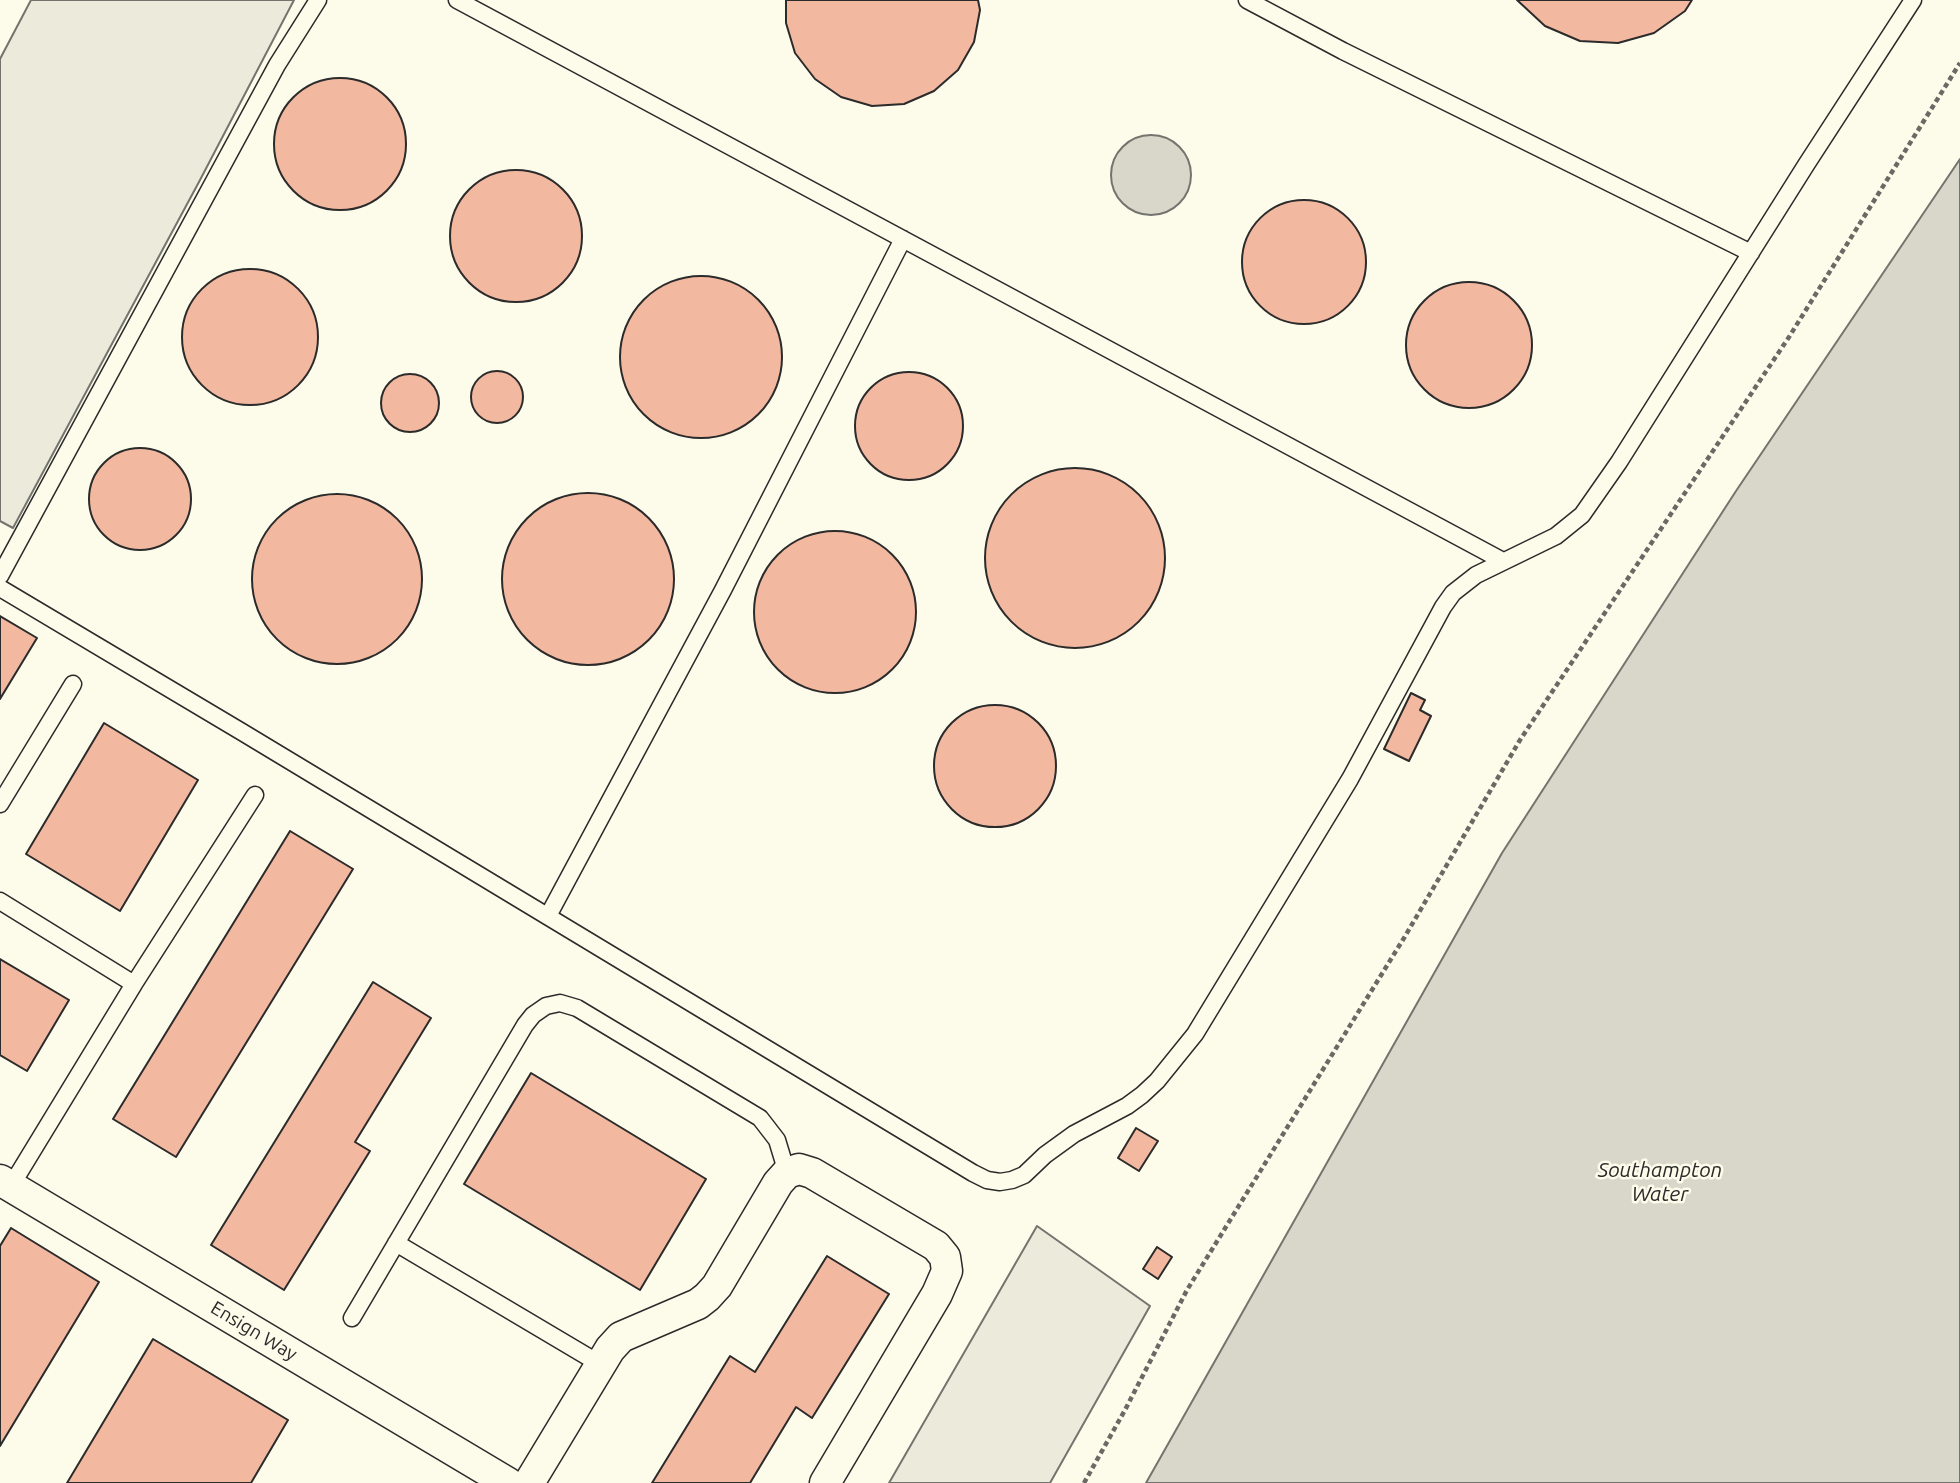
<!DOCTYPE html>
<html>
<head>
<meta charset="utf-8">
<style>
	body { margin:0 }
	canvas { display:block; background:#fdfbea }
</style>
</head>
<body>
<canvas width="1960" height="1483"></canvas>
<script>
const context = document.querySelector('canvas').getContext('2d');
context.lineJoin = 'round';
function fill(path, color) { context.fillStyle = color; context.fill(path, 'evenodd'); }
const shape = rows => new Path2D(rows.map(r => 'M' + r).join(''));
function strokePath(path, color, width, dash) { context.strokeStyle = color; context.lineWidth = width; context.lineCap = dash ? 'butt' : 'round'; context.setLineDash(dash || []); context.stroke(path); }
function label(font, color, halo, rows, align = 'center') {
  context.font = font + ' Ubuntu,sans-serif'; context.lineWidth = 5; context.setLineDash([]); context.textBaseline = 'middle'; context.strokeStyle = halo; context.fillStyle = color; for (const [text, x, y, turn = 0] of rows) {
    context.save(); context.translate(x, y); context.rotate((+turn || 0) * Math.PI / 180); context.textAlign = isNaN(turn) ? turn : align; if (halo) context.strokeText(text, 0, 0); context.fillText(text, 0, 0); context.restore();
  }
}
const green = shape([
	[31,0,294,0,200,180,13,528,0,521,0,59,31,0],
	[1037,1226,1150,1306,1050,1483,889,1483,1037,1226]
]);
fill(green, '#ecebdb');
strokePath(green, '#74746e', 2);
const water = shape([
	'1111 175a40 40 0 1 1 80 0a40 40 0 1 1-80 0Z',
	[1960,159,1960,1483,1146,1483,1502,853,1736,491,1960,159]
]);
fill(water, '#d8d7c9');
strokePath(water, '#74746e', 2);
const building = shape([
	[786,0,978,0,980,10,974,42,958,70,934,91,904,104,872,106,841,97,815,79,795,53,786,23,786,0],
	[1692,0,1685,11,1654,33,1618,43,1580,41,1545,26,1517,0,1692,0],
	'274 144a66 66 0 1 1 132 0a66 66 0 1 1-132 0Z',
	'450 236a66 66 0 1 1 132 0a66 66 0 1 1-132 0Z',
	'1242 262a62 62 0 1 1 124 0a62 62 0 1 1-124 0Z',
	'182 337a68 68 0 1 1 136 0a68 68 0 1 1-136 0Z',
	'620 357a81 81 0 1 1 162 0a81 81 0 1 1-162 0Z',
	'1406 345a63 63 0 1 1 126 0a63 63 0 1 1-126 0Z',
	'471 397a26 26 0 1 1 52 0a26 26 0 1 1-52 0Z',
	'855 426a54 54 0 1 1 108 0a54 54 0 1 1-108 0Z',
	'381 403a29 29 0 1 1 58 0a29 29 0 1 1-58 0Z',
	'89 499a51 51 0 1 1 102 0a51 51 0 1 1-102 0Z',
	'985 558a90 90 0 1 1 180 0a90 90 0 1 1-180 0Z',
	'502 579a86 86 0 1 1 172 0a86 86 0 1 1-172 0Z',
	'252 579a85 85 0 1 1 170 0a85 85 0 1 1-170 0Z',
	'754 612a81 81 0 1 1 162 0a81 81 0 1 1-162 0Z',
	[0,616,37,638,0,699,0,616],
	[1411,693,1425,700,1420,710,1431,716,1409,761,1384,749,1411,693],
	'934 766a61 61 0 1 1 122 0a61 61 0 1 1-122 0Z',
	[104,723,198,780,120,911,26,854,104,723],
	[290,831,353,869,176,1157,113,1119,290,831],
	[0,959,69,1000,27,1071,0,1055,0,959],
	[373,982,431,1018,355,1142,370,1151,284,1290,211,1245,373,982],
	[531,1073,706,1179,640,1290,464,1184,531,1073],
	[1136,1128,1158,1141,1139,1171,1118,1158,1136,1128],
	[11,1228,99,1282,0,1446,0,1246,11,1228],
	[1157,1247,1172,1257,1158,1279,1143,1269,1157,1247],
	[827,1256,889,1294,812,1418,796,1407,750,1483,652,1483,730,1356,755,1372,827,1256],
	[153,1339,288,1420,251,1483,67,1483,153,1339]
]);
fill(building, '#f2b8a0');
strokePath(building, '#2b2b2b', 2);
const lane = shape([
	[457,0,1503,561],
	[1247,0,1343,51,1751,253],
	[0,576,277,65,318,0],
	[0,588,242,732,973,1173,987,1180,1000,1182,1012,1180,1024,1175,1045,1155,1074,1134,1127,1106,1142,1095,1157,1081,1195,1034,1350,779,1443,607,1453,593,1476,575,1556,536,1582,515,1619,462,1806,165,1913,0],
	[0,804,73,684],
	[0,901,134,984],
	[548,916,723,590,903,239],
	[11,1186,134,984,255,795],
	[396,1243,600,1364],
	[352,1318,525,1025,533,1015,546,1006,560,1003,577,1008,760,1118,777,1140,787,1173]
]);
const street = shape([
	[0,1180,508,1483],
	[529,1483,610,1349,621,1337,698,1304,707,1297,717,1286,778,1183,787,1173,799,1169,812,1173,936,1246,945,1257,947,1271,937,1294,825,1483]
]);
strokePath(lane, '#2b2b2b', 19);
strokePath(street, '#2b2b2b', 33);
strokePath(shape([
	[1084,1483,1125,1410,1187,1290,1404,938,1520,740,1789,337,1960,63]
]), '#6a6964', 4.5, [5, 3.5]);
strokePath(lane, '#fdfbea', 16);
strokePath(street, '#fdfbea', 30);
label('19px', '#2b2b2b', '#fdfbea', [
	["Ensign Way",254,1331,31]
]);
label('italic 21px', '#2b2b2b', '#fdfbea', [
	["Southampton",1660,1170],
	["Water",1660,1194]
]);
</script>
</body>
</html>
